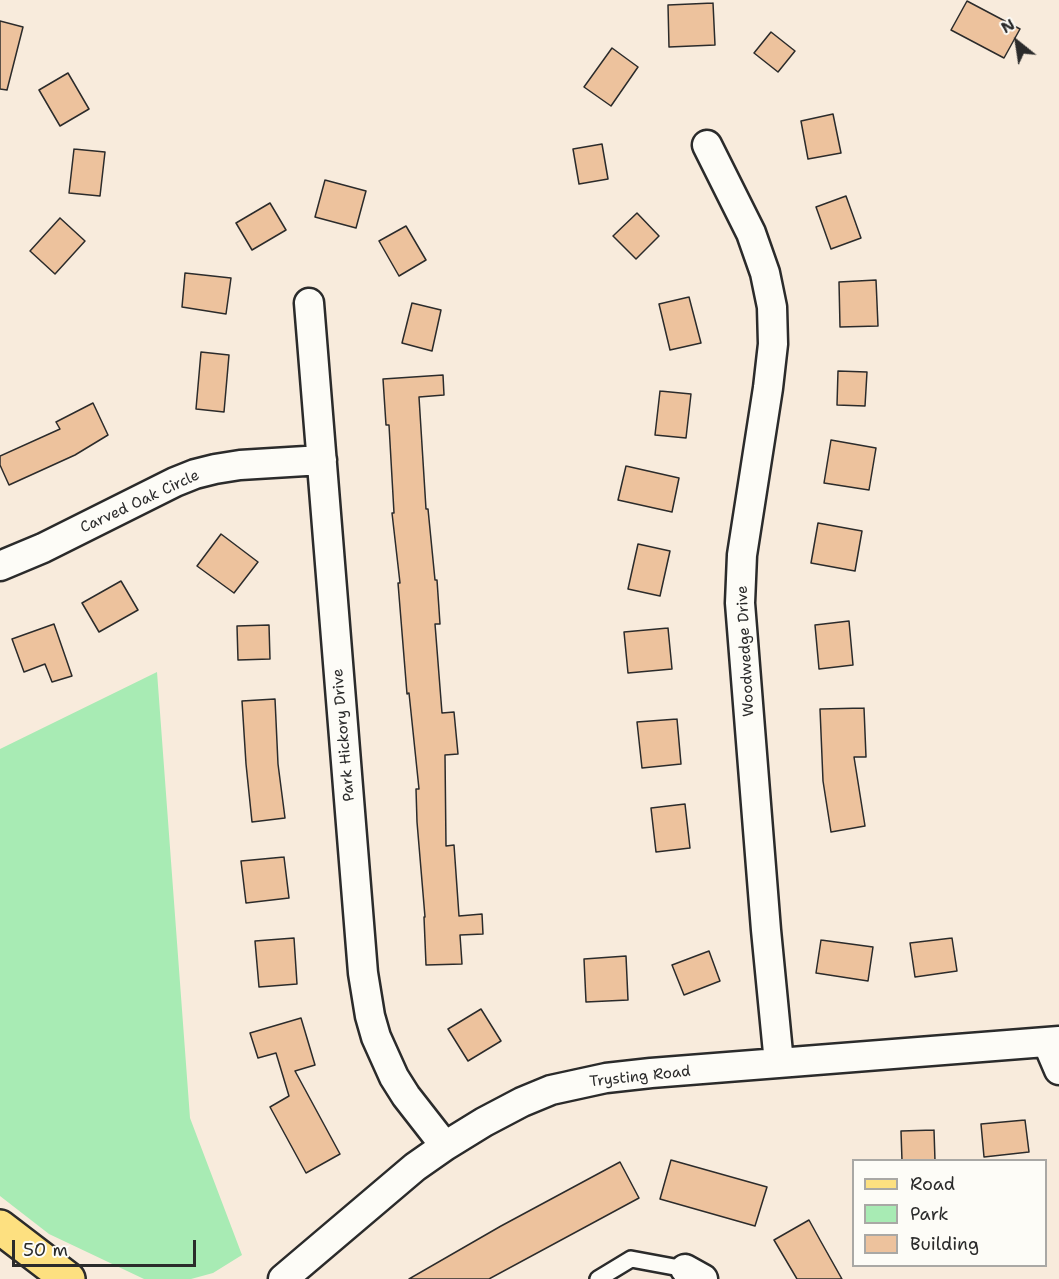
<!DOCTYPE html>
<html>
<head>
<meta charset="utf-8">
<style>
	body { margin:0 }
	#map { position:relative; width:1059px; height:1279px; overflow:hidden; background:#f8ebdc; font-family:"Shantell Sans",sans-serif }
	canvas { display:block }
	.legend { position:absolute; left:852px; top:1159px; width:195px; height:108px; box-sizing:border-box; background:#fdfcf7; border:2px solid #a9a8a5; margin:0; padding:8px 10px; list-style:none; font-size:18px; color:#2b2b2b }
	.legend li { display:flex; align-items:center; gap:12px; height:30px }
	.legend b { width:30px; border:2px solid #a9a8a5 }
	.north { position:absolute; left:987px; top:12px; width:60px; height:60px; -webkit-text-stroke:4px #fdfcf7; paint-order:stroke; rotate:330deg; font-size:16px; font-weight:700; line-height:24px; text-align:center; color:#2b2b2b }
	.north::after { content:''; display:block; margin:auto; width:21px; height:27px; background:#2b2b2b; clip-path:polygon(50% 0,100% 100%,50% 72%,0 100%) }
	.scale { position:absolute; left:12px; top:1240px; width:184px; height:27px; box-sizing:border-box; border:3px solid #2b2b2b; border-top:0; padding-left:8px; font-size:18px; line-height:21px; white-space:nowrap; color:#2b2b2b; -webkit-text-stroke:4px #fdfcf7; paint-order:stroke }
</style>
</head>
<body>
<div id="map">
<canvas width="1059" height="1279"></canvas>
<ul class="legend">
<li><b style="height:8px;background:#fde080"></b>Road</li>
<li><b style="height:16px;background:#a8ebb4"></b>Park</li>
<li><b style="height:16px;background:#edc29d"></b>Building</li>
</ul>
<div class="north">N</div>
<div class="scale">50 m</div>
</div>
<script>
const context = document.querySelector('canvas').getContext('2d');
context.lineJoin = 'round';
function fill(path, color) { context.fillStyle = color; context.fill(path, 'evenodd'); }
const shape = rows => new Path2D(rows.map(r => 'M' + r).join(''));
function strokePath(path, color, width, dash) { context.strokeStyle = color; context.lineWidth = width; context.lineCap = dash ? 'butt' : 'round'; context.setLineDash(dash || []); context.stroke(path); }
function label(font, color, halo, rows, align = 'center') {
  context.font = font + ' "Shantell Sans",sans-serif'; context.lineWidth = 4.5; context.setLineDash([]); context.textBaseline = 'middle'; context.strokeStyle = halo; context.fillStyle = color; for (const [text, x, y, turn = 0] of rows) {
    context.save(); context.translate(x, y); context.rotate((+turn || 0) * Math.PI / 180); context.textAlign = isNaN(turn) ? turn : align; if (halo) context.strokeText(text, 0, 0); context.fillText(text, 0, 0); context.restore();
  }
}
fill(shape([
	[157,672,190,1118,242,1255,213,1273,191,1279,144,1279,49,1234,0,1196,0,749]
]), '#a8ebb4');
const building = shape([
	[967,1,1020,29,1004,58,951,30,967,1],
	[713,3,715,45,669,47,668,5,713,3],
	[0,21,23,27,7,90,0,89,0,21],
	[771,32,795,51,778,72,754,53,771,32],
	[612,48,638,67,611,106,584,87,612,48],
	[68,73,89,109,60,126,39,90,68,73],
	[833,114,841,153,808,159,801,121,833,114],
	[602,144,608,179,579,184,573,149,602,144],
	[74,149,105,152,100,196,69,193,74,149],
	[325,180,366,191,356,228,315,217,325,180],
	[846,196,861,238,831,249,816,207,846,196],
	[270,203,286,230,252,250,236,223,270,203],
	[637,213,659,236,636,259,613,236,637,213],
	[60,218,85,241,55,274,30,251,60,218],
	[406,226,426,260,399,276,379,241,406,226],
	[185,273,231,278,226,314,182,307,185,273],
	[876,280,878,326,840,327,839,282,876,280],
	[689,297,701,343,670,350,659,304,689,297],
	[412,303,441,310,432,351,402,343,412,303],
	[201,352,229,355,224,412,196,409,201,352],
	[838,371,867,372,865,406,837,405,838,371],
	[443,375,444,395,419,397,426,509,428,509,435,580,437,580,440,624,435,624,442,713,454,712,458,754,445,755,446,846,454,845,459,916,482,914,483,934,460,935,462,964,426,965,424,917,425,917,417,822,416,789,419,789,409,693,407,694,398,583,400,583,392,513,394,513,389,425,386,425,383,379,443,375],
	[660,391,691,394,686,438,655,435,660,391],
	[93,403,108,435,75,455,9,485,0,465,0,456,60,429,56,422,93,403],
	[831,440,876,448,869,490,824,483,831,440],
	[626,466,679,478,672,512,618,500,626,466],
	[818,523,862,531,855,571,811,563,818,523],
	[221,534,258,562,234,593,197,566,221,534],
	[638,544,670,551,660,596,628,589,638,544],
	[121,581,138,610,99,632,82,603,121,581],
	[849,621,853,665,819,669,815,625,849,621],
	[54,624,72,676,52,682,45,664,24,672,12,639,54,624],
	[269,625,270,659,238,660,237,626,269,625],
	[668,628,672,669,628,673,624,632,668,628],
	[275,699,278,764,285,818,252,822,246,764,242,701,275,699],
	[864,708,866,757,854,757,865,826,831,832,823,781,820,709,864,708],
	[677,719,681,764,642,768,637,722,677,719],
	[685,804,690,848,656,852,651,808,685,804],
	[284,857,289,898,246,903,241,861,284,857],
	[294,938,297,984,259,987,255,941,294,938],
	[952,938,957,971,915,977,910,943,952,938],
	[821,940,873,947,868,981,816,973,821,940],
	[709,951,720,981,684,995,672,965,709,951],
	[626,956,628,1000,586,1002,584,959,626,956],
	[481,1009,501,1041,468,1061,448,1029,481,1009],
	[301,1018,315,1065,295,1071,340,1154,306,1173,270,1107,289,1096,276,1053,258,1058,250,1033,301,1018],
	[1025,1120,1029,1152,984,1157,981,1124,1025,1120],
	[934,1130,935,1161,902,1161,901,1131,934,1130],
	[671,1160,767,1187,755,1226,660,1199,671,1160],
	[620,1162,639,1198,489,1279,409,1279,501,1226,620,1162],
	[809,1220,820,1240,842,1279,797,1279,774,1240,809,1220]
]);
fill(building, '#edc29d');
strokePath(building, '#2b2b2b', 1.5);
const lane = shape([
	[598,1279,631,1259,685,1269]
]);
const street = shape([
	[707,145,751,233,765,273,772,307,773,344,768,388,742,555,740,603,766,930,779,1063],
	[309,303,363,973,370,1016,376,1037,394,1077,406,1096,445,1146],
	[0,566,43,548,175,482,195,474,215,469,240,465,322,460],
	[1047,1042,1059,1070],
	[685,1269,703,1279],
	[283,1279,415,1167,445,1146,484,1122,522,1102,551,1090,606,1078,651,1073,1059,1041]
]);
const primary = shape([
	[0,1227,68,1279]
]);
strokePath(lane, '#2b2b2b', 20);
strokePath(street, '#2b2b2b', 33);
strokePath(primary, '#2b2b2b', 38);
strokePath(lane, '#fdfcf7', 15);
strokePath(street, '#fdfcf7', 28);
strokePath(primary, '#fde080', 33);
label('15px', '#2b2b2b', '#fdfcf7', [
	["Carved Oak Circle",140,502,-25],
	["Woodwedge Drive",746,651,-93],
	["Park Hickory Drive",344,735,-95],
	["Trysting Road",640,1077,-6]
]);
</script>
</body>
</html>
